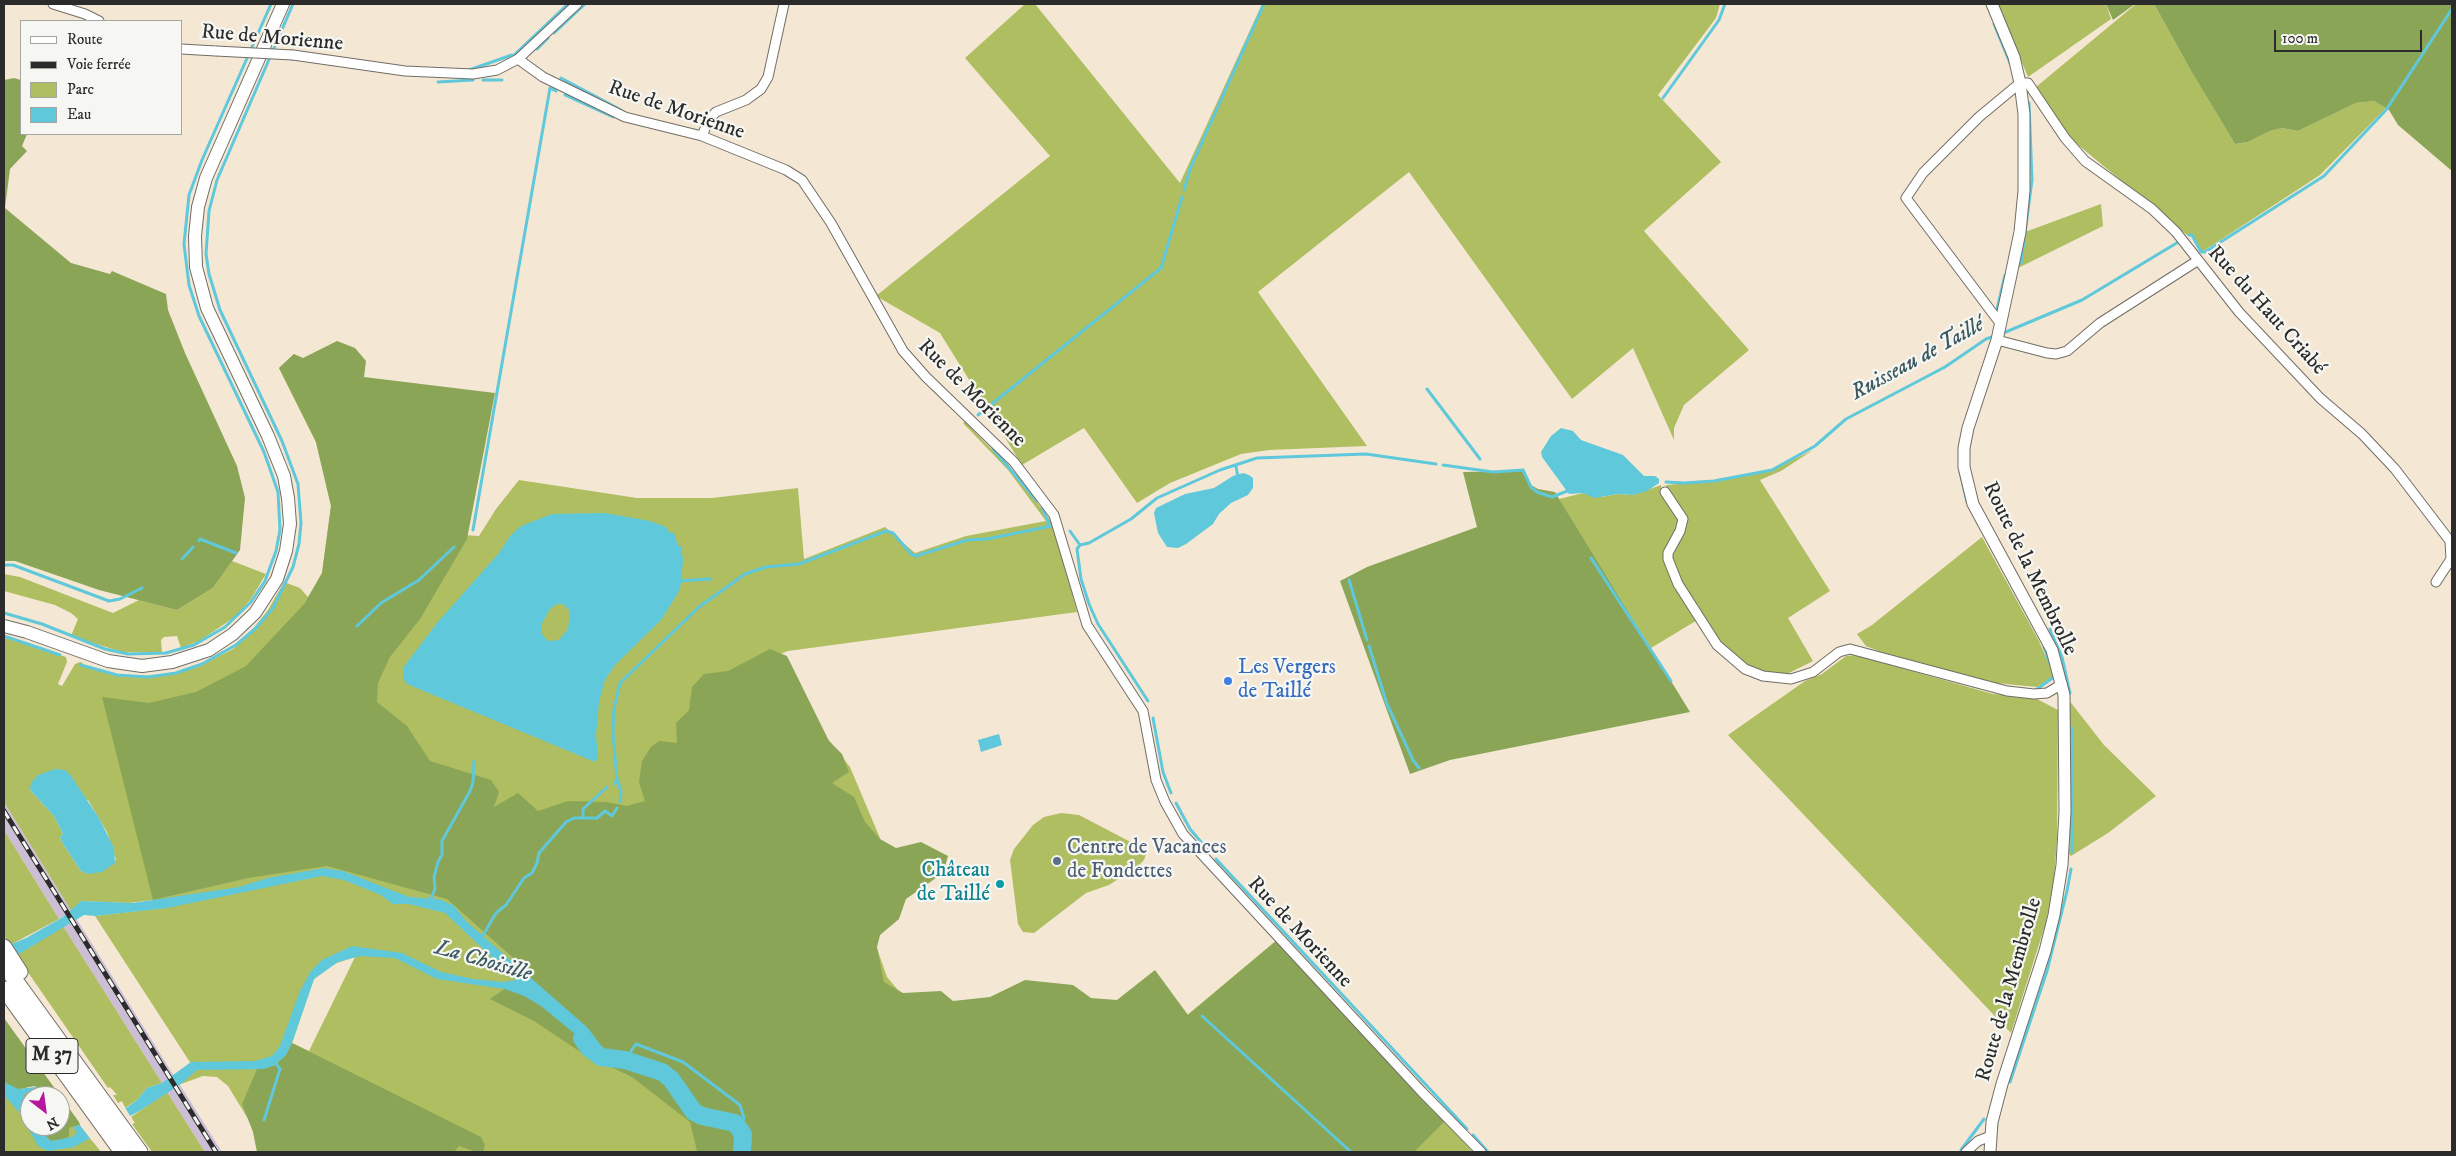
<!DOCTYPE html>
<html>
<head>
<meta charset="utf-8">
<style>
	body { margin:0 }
	#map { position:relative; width:2456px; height:1156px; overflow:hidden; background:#f4e8d5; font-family:"IM FELL DW Pica",serif }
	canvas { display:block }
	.frame { position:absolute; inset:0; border:5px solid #2b2b2b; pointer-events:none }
	.legend { position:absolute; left:20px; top:20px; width:162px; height:115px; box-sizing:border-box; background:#f6f6f2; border:1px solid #a5a5a2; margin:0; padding:6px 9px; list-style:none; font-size:15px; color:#2b2b2b }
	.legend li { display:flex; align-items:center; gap:10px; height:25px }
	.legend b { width:25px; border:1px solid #a5a5a2 }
	.north { position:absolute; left:20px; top:1086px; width:50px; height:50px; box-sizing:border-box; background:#f6f6f2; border:1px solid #a5a5a2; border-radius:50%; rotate:150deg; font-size:14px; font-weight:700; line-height:20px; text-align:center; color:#2b2b2b }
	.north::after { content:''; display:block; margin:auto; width:18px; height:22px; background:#b5179e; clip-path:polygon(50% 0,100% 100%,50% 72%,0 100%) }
	.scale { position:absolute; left:2274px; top:30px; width:148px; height:22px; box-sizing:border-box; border:2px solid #2b2b2b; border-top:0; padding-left:6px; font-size:15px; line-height:18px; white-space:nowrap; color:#2b2b2b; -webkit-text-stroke:4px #f6f6f2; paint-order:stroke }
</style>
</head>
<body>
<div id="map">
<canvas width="2456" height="1156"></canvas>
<div class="frame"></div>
<ul class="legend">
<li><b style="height:6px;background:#fff"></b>Route</li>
<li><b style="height:6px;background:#2b2b2b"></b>Voie ferrée</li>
<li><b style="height:14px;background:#afbe61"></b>Parc</li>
<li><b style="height:14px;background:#5fc8da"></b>Eau</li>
</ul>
<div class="north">N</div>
<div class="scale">100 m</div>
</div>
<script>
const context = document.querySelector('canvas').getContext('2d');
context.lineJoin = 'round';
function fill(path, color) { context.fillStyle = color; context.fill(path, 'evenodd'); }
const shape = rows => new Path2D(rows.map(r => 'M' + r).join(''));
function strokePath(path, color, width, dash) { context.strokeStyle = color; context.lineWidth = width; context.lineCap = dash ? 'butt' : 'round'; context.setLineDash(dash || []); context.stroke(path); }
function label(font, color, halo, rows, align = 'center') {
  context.font = font + ' "IM FELL DW Pica",serif'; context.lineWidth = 4.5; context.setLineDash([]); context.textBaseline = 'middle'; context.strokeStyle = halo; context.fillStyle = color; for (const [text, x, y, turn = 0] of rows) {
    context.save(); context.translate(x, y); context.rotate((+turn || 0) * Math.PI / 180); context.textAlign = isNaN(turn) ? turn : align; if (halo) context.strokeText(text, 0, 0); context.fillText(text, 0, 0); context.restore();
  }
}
fill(shape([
	[4,802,72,912,59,919,4,830],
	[76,918,174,1076,162,1083,63,926],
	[180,1085,222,1152,205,1152,167,1092]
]), '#ccbed4');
fill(shape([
	[1025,4,1035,4,1180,183,1262,4,1720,4,1716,18,1658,95,1721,162,1644,231,1749,350,1684,405,1674,428,1674,440,1633,348,1572,399,1409,172,1258,292,1367,446,1269,450,1241,454,1170,483,1137,503,1084,428,1022,465,940,333,876,296,1050,156,965,58],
	[1998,4,2106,4,2111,19,2028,77],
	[2136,4,2154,4,2191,71,2235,144,2248,142,2270,131,2282,128,2298,131,2356,103,2374,101,2386,108,2320,175,2202,252,2192,235,2187,235,2077,144,2063,129,2036,87],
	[2101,204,2103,226,2018,268,2025,232],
	[294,354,463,535,479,536,496,509,519,480,637,498,712,498,798,488,804,559,885,527,915,553,966,536,1046,521,1008,470,963,423,965,422,1013,471,1054,525,1077,612,788,651,775,656,809,715,850,767,904,895,874,940,887,977,944,1045,1084,1101,1277,940,1473,1152,340,1152,256,1132,228,1086,217,1077,203,1076,181,1084,195,1070,95,916,155,909,153,900,129,903,81,901,72,912,4,802,4,637,66,657,67,662,58,684,62,686,75,664,80,662,83,663,82,665,117,675,161,676,198,667,233,649,246,638,268,610,284,582,300,588,308,597,322,573,331,506,316,442,279,368],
	[30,790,88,800,107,832,116,860,88,874,81,871,63,844,60,837,63,834,54,816],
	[355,957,309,1051,292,1043,314,979,334,964],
	[1813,450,1781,471,1760,480,1830,591,1788,618,1813,661,1779,678,1745,669,1699,619,1651,648,1559,499,1583,493,1601,497,1618,494,1633,495,1661,485,1662,492,1668,491,1666,485,1714,481,1772,470],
	[1982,537,2039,641,2054,676,2037,687,1995,683,1881,652,1866,646,1857,634,1872,625],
	[232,561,266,574,251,599,235,617,199,641,181,648,177,636,164,637,161,640,162,652,122,652,71,636,78,619,71,613,55,605,4,591,4,574,20,577,113,613,139,600,177,610,213,588],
	[1855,655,1993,694,2035,698,2058,710,2057,839,2054,880,2046,922,2011,1033,1728,735,1805,681,1822,674,1846,656],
	[2068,699,2104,745,2156,796,2108,833,2071,856,2069,854,2071,789],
	[1061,813,1079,815,1144,849,1146,854,1144,860,1137,867,1109,885,1086,893,1034,933,1023,932,1018,924,1010,860,1014,849,1033,825,1044,817],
	[4,830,59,919,10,945,4,936],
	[63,926,162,1083,147,1088,137,1100,125,1108,122,1101,118,1103,113,1095,117,1095,110,1087,108,1088,16,955],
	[4,1037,25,1082,30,1099,30,1126,68,1128,80,1125,101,1152,4,1152],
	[167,1092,205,1152,152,1152,132,1124,135,1123,131,1117]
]), '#afbe61');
fill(shape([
	[2106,4,2135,4,2113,20],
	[2154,4,2452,4,2452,171,2398,125,2389,110,2374,101,2356,103,2298,131,2282,128,2270,131,2248,142,2235,144,2191,71],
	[14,78,21,80,21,134,27,134,22,146,27,151,10,169,5,208,71,263,110,274,112,271,166,294,168,310,185,353,237,466,245,498,240,550,213,588,177,610,99,590,15,561,4,561,4,80],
	[337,341,355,348,366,361,364,377,495,393,467,539,420,619,390,657,378,683,377,702,407,726,430,761,491,780,499,792,494,807,518,793,538,811,568,801,606,802,627,806,645,801,639,782,642,761,651,747,659,741,677,743,676,723,689,710,692,687,704,674,728,671,770,649,787,656,829,741,842,754,849,772,832,783,854,797,865,822,880,839,896,848,921,842,948,856,943,873,906,899,899,919,880,935,877,947,884,982,903,993,941,991,953,1001,990,997,1025,980,1073,985,1091,998,1117,1000,1155,970,1188,1015,1277,940,1445,1121,1414,1152,697,1151,690,1122,632,1077,582,1053,534,1021,490,999,529,972,447,899,327,866,248,878,153,900,102,697,149,703,196,692,246,666,305,603,322,573,331,506,316,442,279,368,294,354,303,358],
	[1522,471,1529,484,1538,489,1555,492,1690,712,1450,760,1410,774,1340,581,1367,567,1477,527,1463,472],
	[4,1018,79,1122,80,1125,69,1128,69,1136,66,1139,51,1141,45,1135,41,1126,60,1126,60,1096,30,1096,30,1104,24,1095,35,1092,37,1089,35,1086,18,1089,4,1082],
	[292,1043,481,1137,485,1145,483,1152,476,1152,459,1146,454,1152,257,1152,253,1132,242,1104,257,1069,275,1065,286,1055]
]), '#8ba557');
fill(shape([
	[1561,428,1573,431,1581,440,1623,455,1644,476,1655,476,1659,479,1659,483,1647,491,1633,495,1618,494,1594,498,1583,493,1569,494,1542,457,1541,452,1551,436],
	[1243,473,1249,475,1253,478,1253,488,1248,495,1231,503,1219,514,1213,524,1186,544,1178,548,1167,547,1158,533,1154,513,1156,508,1185,494,1214,488,1233,476],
	[605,513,650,521,666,527,669,532,674,533,678,546,681,546,683,560,681,584,678,593,661,620,615,665,605,680,599,702,596,735,598,757,595,762,407,684,403,678,403,668,437,623,499,553,510,536,521,526,552,514],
	[557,604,563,604,570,611,568,629,559,640,548,641,542,634,541,625,550,609],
	[999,734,1002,745,981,752,978,740],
	[55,769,65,770,71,776,99,818,114,848,115,863,102,872,88,874,81,871,63,844,60,837,63,834,54,816,30,790,31,783,38,775],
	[324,868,343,871,409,897,438,899,453,905,467,922,588,1028,602,1047,598,1059,590,1053,574,1033,541,1006,524,996,505,989,437,979,395,958,360,956,338,962,314,979,292,1043,286,1055,275,1065,264,1069,197,1070,181,1084,141,1110,74,1147,48,1151,38,1146,19,1112,4,1095,4,1082,18,1089,36,1087,35,1092,26,1093,24,1096,30,1104,30,1126,41,1126,45,1135,51,1141,72,1137,77,1133,73,1127,80,1125,84,1130,129,1106,137,1100,147,1088,162,1083,191,1062,255,1061,272,1056,280,1046,300,991,311,971,322,960,352,946,402,953,441,972,473,979,503,982,516,980,445,913,409,904,393,904,381,895,344,880,322,876,167,908,95,916,84,915,19,954,4,960,4,947,26,938,63,917,81,901,133,903,239,887,268,878]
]), '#5fc8da');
fill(shape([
	[124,1106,132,1119,92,1141,80,1125,83,1124,85,1127]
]), '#f4e8d5');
strokePath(shape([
	[1994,24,2010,63],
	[554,33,585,4],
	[537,49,548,38],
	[513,56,568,4],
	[469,70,512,55],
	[561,78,621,110],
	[483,80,502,80],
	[438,82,473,80],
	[565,95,613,117],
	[1663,98,1719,20,1725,4],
	[1184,190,1190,169,1264,4],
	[2189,235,2192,235,2201,252,2205,252,2324,176,2386,110,2452,9],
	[2021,263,2032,180,2029,103],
	[1997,309,2005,275],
	[2001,334,2082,300,2180,241],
	[1427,389,1480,459],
	[978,415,1161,268,1182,197],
	[993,449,1037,501],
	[1443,465,1493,472,1523,470,1531,487,1537,492,1552,497,1570,490],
	[1236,466,1238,478],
	[1960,472,1967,502],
	[1666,482,1684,483,1714,481,1772,470,1815,446,1846,419,1945,367,1986,339,1995,336],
	[1042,508,1050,526],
	[473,530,550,88,556,91],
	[1070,531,1080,545,1089,543,1131,519,1157,498,1220,470,1257,458,1366,454,1436,464],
	[199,541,200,539,236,553],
	[1080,545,1077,549,1081,579,1089,604,1098,624,1148,701],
	[1591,558,1671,681],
	[182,559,193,547],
	[4,565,13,565,109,601,120,599,142,588],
	[1349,580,1367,640],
	[678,581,710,579],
	[4,613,42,624,105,649,128,654,166,653,194,645,225,627,251,602,265,581,276,551,280,530,278,492,264,452,199,316,189,285,184,244,189,195,202,160,271,4],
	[357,626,381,603,419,580,454,547],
	[2050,629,2062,657,2070,693],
	[4,636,60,655],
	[1369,646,1387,704,1413,760,1419,768],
	[2044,647,2050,664],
	[81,665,117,675,148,677,176,673,202,664,236,645,256,628,273,608,293,567,299,544,301,523,298,484,282,441,220,310,209,274,206,254,209,211,217,180,293,4],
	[2037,689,2054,677],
	[1153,718,1163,772,1171,793],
	[618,781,621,792,620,802],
	[614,784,617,780,613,732,614,709,620,683,699,607,745,574,766,567,799,564,886,531,893,533,911,554,916,556,967,540,987,539,1056,525],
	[1176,803,1190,829,1207,849],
	[583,818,583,809,607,787],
	[2072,852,2072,728],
	[1216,859,1467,1129],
	[429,903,435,889,434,877,438,862,442,855,442,841,470,791,473,782,474,761],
	[482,937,496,913,506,905,524,878,532,873,537,863,539,853,566,822,574,818,597,818,605,811,612,816,617,808],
	[1202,1016,1351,1152],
	[625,1060,636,1044,683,1062,740,1105,744,1118,739,1127],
	[2010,1082,2047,971,2067,891,2071,869],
	[264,1120,280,1069,275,1062],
	[1473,1135,1488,1152],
	[1961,1150,1984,1119]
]), '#5fc8da', 3);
strokePath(shape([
	[582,1038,589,1048,601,1057,625,1060,662,1072,671,1079,694,1112,702,1116,735,1123,743,1134,742,1152]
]), '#5fc8da', 18);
const minor = shape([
	[53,4,85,14,99,21],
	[181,49,216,51],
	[293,55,405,71,473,74,497,70,518,59,577,4],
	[518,59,543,77,625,117,702,136,786,170,802,180,831,223,903,351,926,377,1014,462,1054,515,1087,625,1143,711,1156,780,1165,802,1183,834,1422,1092,1481,1152],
	[702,136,709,119,716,112,746,100,761,89,768,77,784,4],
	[2000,323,1906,198,1923,173,1979,117,2020,83,2028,83,2065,138,2085,161,2152,209,2176,232,2239,312,2320,398,2362,434,2395,469,2450,541,2451,559,2436,582],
	[1997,340,2047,353,2056,354,2067,351,2100,323,2197,261],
	[1665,492,1683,519,1680,531,1668,553,1668,559,1678,584,1717,645,1745,669,1763,676,1791,679,1813,672,1839,652,1850,649,2007,691,2034,694,2047,693,2062,684],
	[1966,1152,1978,1141,1991,1136]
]);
const tertiary = shape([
	[1990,1152,1992,1122,2002,1084,2045,951,2054,915,2062,865,2065,812,2064,695,2052,650,1973,504,1964,467,1964,448,1968,428,1997,340,2011,275,2020,232,2024,191,2024,114,2020,83,2014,57,1992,4]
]);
const secondary = shape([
	[4,626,27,632,108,661,142,666,172,662,209,650,233,634,255,613,277,579,286,551,290,524,288,498,284,476,268,436,207,308,196,267,195,236,198,207,206,178,283,4]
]);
const trunk = shape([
	[4,947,20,972],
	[4,965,140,1152],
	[4,989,122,1152]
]);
strokePath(minor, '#716d66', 11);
strokePath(tertiary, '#716d66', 13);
strokePath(secondary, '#716d66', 14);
strokePath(trunk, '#716d66', 17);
strokePath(minor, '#fff', 9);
strokePath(tertiary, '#fff', 11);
strokePath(secondary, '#fff', 12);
strokePath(trunk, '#fff', 15);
const rail = shape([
	[4,811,216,1152]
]);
strokePath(rail, '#2b2b2b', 5);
strokePath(rail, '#f6f6f2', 3, [9]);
const minorBridge = shape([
	[216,51,293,55]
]);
strokePath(minorBridge, '#716d66', 11, []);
strokePath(minorBridge, '#fff', 9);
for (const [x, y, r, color] of [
	[1228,681,5,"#3f7fe0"],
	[1057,861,5,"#5c6f8a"],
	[1000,884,5,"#0f9aa8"]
]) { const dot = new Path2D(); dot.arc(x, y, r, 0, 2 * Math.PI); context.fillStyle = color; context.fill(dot); strokePath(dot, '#f6f6f2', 2); }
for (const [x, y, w] of [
	[52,1056,52]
]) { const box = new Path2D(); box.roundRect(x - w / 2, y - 17.5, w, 35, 4); context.fillStyle = '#f6f6f2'; context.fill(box); strokePath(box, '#2b2b2b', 1); }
label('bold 20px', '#2b2b2b', null, [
	["M 37",52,1056]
]);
label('21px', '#2b2b2b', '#f6f6f2', [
	["Rue de Morienne",272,39,5],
	["Rue de Morienne",676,111,19],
	["Rue du Haut Criabé",2266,311,48],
	["Rue de Morienne",971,394,45],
	["Route de la Membrolle",2029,569,64],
	["Rue de Morienne",1299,933,47],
	["Route de la Membrolle",2010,990,-74]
]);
label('21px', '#366cbe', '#f6f6f2', [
	["Les Vergers",1238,669],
	["de Taillé",1238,693]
], 'left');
label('21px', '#4e5e75', '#f6f6f2', [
	["Centre de Vacances",1067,849],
	["de Fondettes",1067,873]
], 'left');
label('21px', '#0d838f', '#f6f6f2', [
	["Château",990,872],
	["de Taillé",990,896]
], 'right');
label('italic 22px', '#3b5a60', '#f6f6f2', [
	["Ruisseau de Taillé",1918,360,-29],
	["La Choisille",483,962,16]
]);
</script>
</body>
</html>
